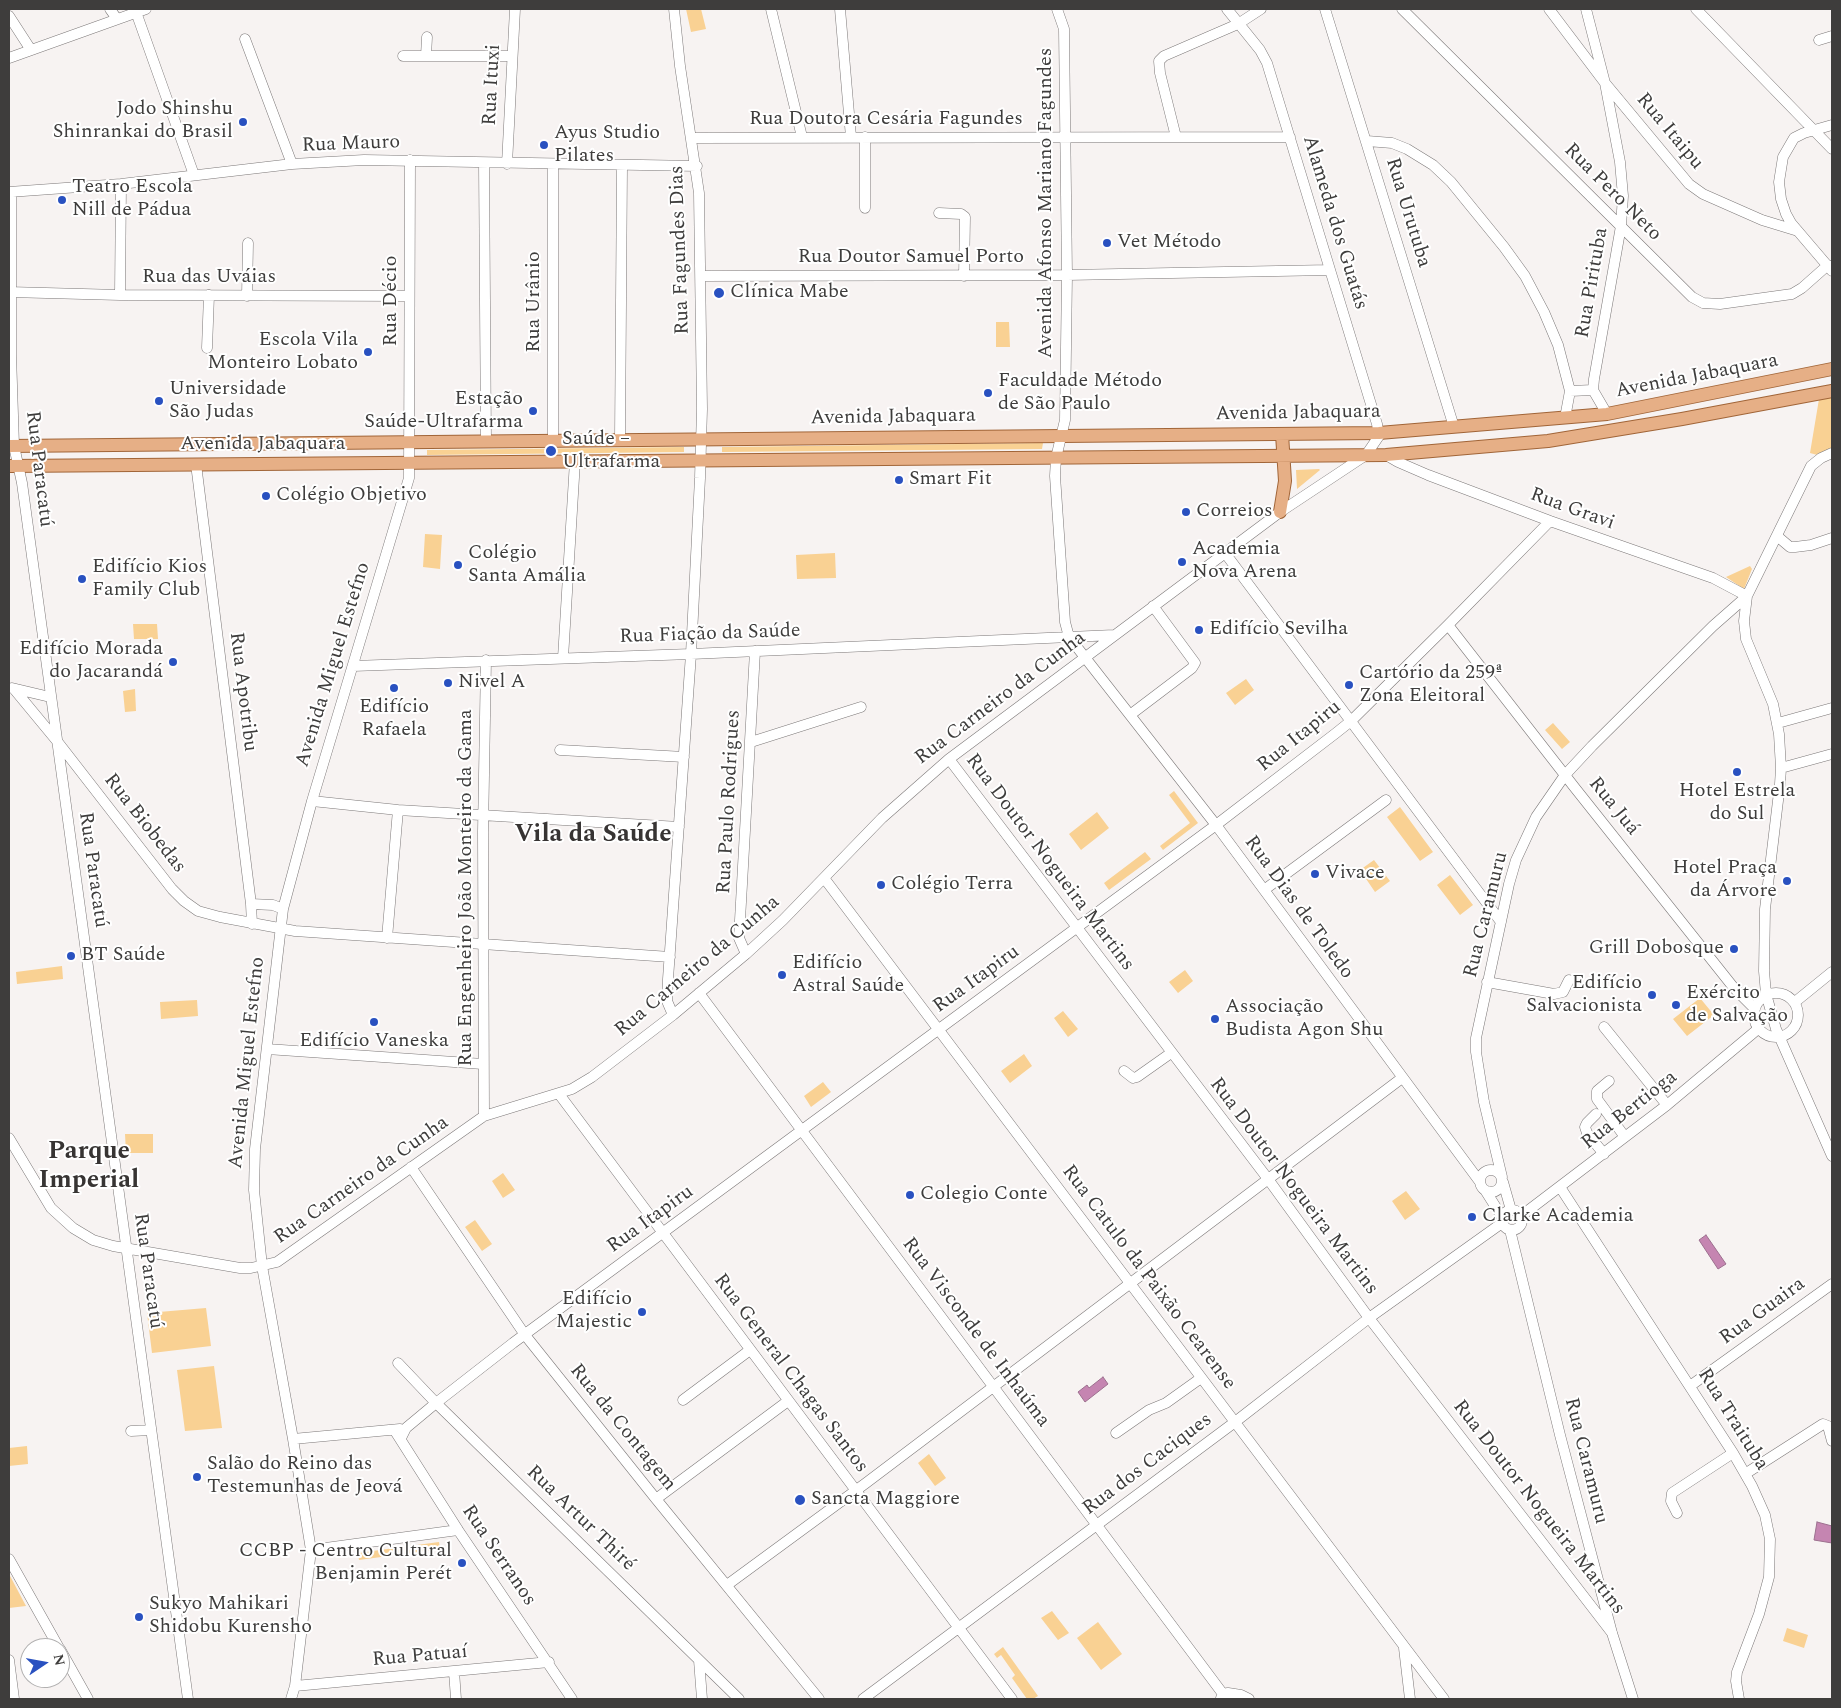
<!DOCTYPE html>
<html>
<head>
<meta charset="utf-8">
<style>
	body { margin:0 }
	#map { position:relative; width:1841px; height:1708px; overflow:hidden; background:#f7f3f2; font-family:Spectral,serif }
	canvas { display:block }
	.frame { position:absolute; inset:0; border:10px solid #3e3d3c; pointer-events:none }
	.north { position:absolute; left:20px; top:1638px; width:50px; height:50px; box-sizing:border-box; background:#fff; border:1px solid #b2b1b1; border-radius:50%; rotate:78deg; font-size:14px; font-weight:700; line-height:20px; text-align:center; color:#3e3d3c }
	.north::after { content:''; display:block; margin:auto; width:18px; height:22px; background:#2951c0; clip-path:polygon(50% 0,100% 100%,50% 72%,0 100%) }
</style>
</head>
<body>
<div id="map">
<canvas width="1841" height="1708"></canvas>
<div class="frame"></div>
<div class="north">N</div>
</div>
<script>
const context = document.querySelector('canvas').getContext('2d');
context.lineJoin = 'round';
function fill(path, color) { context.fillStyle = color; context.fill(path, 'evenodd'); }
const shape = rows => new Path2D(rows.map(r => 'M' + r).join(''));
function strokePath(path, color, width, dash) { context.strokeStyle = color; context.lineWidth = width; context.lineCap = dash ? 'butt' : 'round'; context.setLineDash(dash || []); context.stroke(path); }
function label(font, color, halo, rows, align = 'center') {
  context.font = font + ' Spectral,serif'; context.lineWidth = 4; context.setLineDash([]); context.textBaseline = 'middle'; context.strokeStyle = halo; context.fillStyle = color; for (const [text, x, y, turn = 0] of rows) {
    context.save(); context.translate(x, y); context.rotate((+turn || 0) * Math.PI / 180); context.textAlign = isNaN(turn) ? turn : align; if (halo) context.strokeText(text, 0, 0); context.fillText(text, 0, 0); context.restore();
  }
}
fill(shape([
	[686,9,701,9,706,29,691,32],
	[996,322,1009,322,1010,347,996,347],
	[1832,396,1832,459,1810,453,1819,399],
	[1043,443,1042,449,722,452,722,447],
	[684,447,684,452,427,455,427,450],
	[1296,470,1319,469,1320,470,1297,489],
	[425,534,442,535,440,569,423,567],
	[835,553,836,578,797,579,796,555],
	[1750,566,1752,569,1744,589,1726,577],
	[133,624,157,624,158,639,134,639],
	[1246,679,1254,690,1235,705,1226,693],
	[135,689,136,711,125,712,123,691],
	[1553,723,1570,742,1562,749,1545,730],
	[1174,791,1198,823,1163,850,1160,846,1190,823,1169,795],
	[1400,807,1433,852,1420,861,1387,817],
	[1097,812,1109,828,1081,850,1069,834],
	[1145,852,1151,859,1109,890,1104,883],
	[1374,860,1390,881,1375,892,1360,870],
	[1450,875,1473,905,1460,915,1437,885],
	[62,966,63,979,17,984,16,972],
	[1185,970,1193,981,1178,993,1169,982],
	[1700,998,1714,1015,1687,1036,1673,1019],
	[197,1000,198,1016,161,1019,160,1002],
	[1063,1011,1078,1029,1068,1037,1054,1018],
	[1024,1054,1032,1066,1010,1083,1001,1071],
	[823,1082,831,1092,811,1107,804,1096],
	[125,1134,153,1134,153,1153,126,1153],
	[503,1173,515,1190,503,1198,492,1181],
	[1406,1191,1420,1209,1405,1220,1392,1201],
	[475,1220,492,1244,482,1251,465,1227],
	[206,1308,211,1346,152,1353,147,1313],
	[214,1366,222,1428,185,1431,177,1370],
	[27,1446,28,1464,9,1466,9,1448],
	[929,1454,946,1478,935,1486,918,1463],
	[439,1542,440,1549,359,1560,358,1553],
	[9,1574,26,1606,9,1608],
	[1052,1611,1069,1633,1058,1640,1041,1618],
	[1098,1622,1122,1654,1101,1670,1077,1638],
	[1787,1628,1808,1635,1804,1648,1783,1641],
	[1003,1647,1038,1696,1033,1699,1027,1699,1012,1678,1015,1675,1001,1655,997,1658,994,1654]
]), '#f9d193');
const water = shape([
	[1706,1235,1726,1264,1718,1269,1699,1240,1706,1235],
	[1103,1377,1108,1384,1085,1402,1078,1392,1087,1385,1089,1388,1103,1377],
	[1817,1522,1832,1526,1832,1543,1814,1540,1817,1522]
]);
fill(water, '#c585b1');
strokePath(water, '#9c6f8e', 1);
const minor = shape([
	[110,9,117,19],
	[771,9,802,137],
	[840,9,851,137],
	[1057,9,1064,29,1067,275,1065,420,1056,458,1055,476,1065,622,1069,637,1216,825,1480,1182],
	[1325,9,1454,427],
	[1402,9,1692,297,1703,303,1720,304,1792,294,1802,288,1828,265],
	[1549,9,1605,83,1689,184,1703,194,1762,220,1798,231],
	[1586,9,1605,83,1620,162,1623,196,1621,226,1594,379,1593,390,1607,414],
	[1696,9,1832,149],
	[136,12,194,175],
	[9,16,31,50],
	[245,39,292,164],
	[1819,40,1832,36],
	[403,56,512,56],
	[426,56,427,37],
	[9,58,146,9],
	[1832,125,1804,133,1794,138,1783,157,1779,182,1781,199,1786,214,1791,223,1832,271],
	[1176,137,1160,73,1159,61,1164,56,1238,24,1261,9],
	[692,138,1290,137],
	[1367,141,1392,143,1407,149,1433,165,1451,182,1504,247,1525,276,1544,312,1558,345,1570,391,1565,418],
	[484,163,486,441],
	[507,164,515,9],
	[553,165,553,440],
	[9,192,121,184,292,164,364,160,697,166],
	[11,192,11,355,14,446,22,483,188,1699],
	[865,208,865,137],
	[939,213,961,214,965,217,964,276],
	[701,276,1067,275,1330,270],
	[9,292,120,295,409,296],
	[120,295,121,184],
	[247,296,248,243],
	[207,348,209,295],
	[1570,391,1593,390],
	[620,439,622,166],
	[1832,453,1821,458,1811,466,1747,596,1744,621,1746,639,1773,704,1779,734,1781,768,1780,784,1765,909,1764,971,1766,994,1776,1029,1832,1156],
	[1386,455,1398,462,1428,475,1550,521,1713,578,1747,596],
	[196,464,251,904,252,924],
	[1777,536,1790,547,1795,547,1811,545,1832,538],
	[1225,553,1501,922],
	[1448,625,1575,788,1734,988,1754,1008],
	[563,658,575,461],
	[353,666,691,654,1114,635],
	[12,688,50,697],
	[14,689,57,741,172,889,184,901,198,911,220,917,295,931,670,957],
	[1130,715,1192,668,1195,663,1153,606],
	[1778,723,1832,708],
	[751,742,861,707],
	[560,750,684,757],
	[949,759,1268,1179,1369,1318,1612,1633],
	[1781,768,1832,754],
	[312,801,398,810,679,827],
	[824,878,1444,1699],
	[1264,890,1386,800],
	[251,904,273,905,283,909],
	[387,938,398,810],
	[746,954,739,938,755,651],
	[1487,982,1554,994,1563,992,1569,980],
	'1754 1015a22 22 0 1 1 44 0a22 22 0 1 1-44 0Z',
	[699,993,1223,1694],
	[1795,1002,1832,972],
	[673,1015,667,1001,668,979,691,654,700,478,702,409,699,193,680,66,674,9],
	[1604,1027,1667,1105],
	[267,1049,483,1064],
	[1124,1071,1133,1078,1137,1077,1171,1053],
	[1609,1081,1597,1091,1597,1099,1625,1137],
	[559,1094,1012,1699],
	[1596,1114,1587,1123,1585,1127,1587,1133,1604,1154],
	[484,1116,483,832,486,660],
	[9,1138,51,1208,73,1228,93,1240,113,1246,240,1268,251,1268,277,1262,484,1116,572,1089,592,1077,673,1015,746,954,783,920,882,818,949,759,1280,512,1366,455,1379,436,1377,424,1267,63,1260,50,1227,9],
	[411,1167,525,1335,656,1499,819,1699],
	'1480 1181a11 11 0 1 1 22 0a11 11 0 1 1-22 0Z',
	[1502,1177,1484,1102,1476,1052,1476,1038,1509,884,1516,860,1536,817,1565,775,1592,746,1713,626,1746,597],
	[1503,1182,1511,1210],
	[1560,1187,1733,1453,1752,1486,1765,1515,1770,1539,1769,1577,1759,1614,1737,1672,1736,1681,1739,1699],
	[1485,1190,1502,1217],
	'1502 1220a10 10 0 1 1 20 0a10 10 0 1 1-20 0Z',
	[1521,1216,1667,1105,1758,1029],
	[1510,1230,1560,1435,1612,1633,1633,1699],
	[398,1363,436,1403,739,1699],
	[1690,1386,1832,1284],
	[683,1400,750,1350],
	[131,1431,151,1430],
	[395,1431,458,1530,572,1699],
	[1116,1433,1149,1410,1166,1403,1201,1378],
	[401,1438,406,1428,436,1403,513,1343,1216,825,1336,733,1351,721,1448,625,1550,521],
	[293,1439,400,1429],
	[1745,1474,1823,1424,1828,1426,1832,1441],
	[656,1499,788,1401],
	[1677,1513,1671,1501,1672,1493,1733,1453],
	[311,1550,458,1530],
	[9,1559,59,1648],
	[727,1585,866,1483,1402,1078],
	[1404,1648,1410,1699],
	[60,1649,88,1699],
	[9,1660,14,1699],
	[699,1660,702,1699],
	[454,1671,456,1699],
	[295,1686,549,1662],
	[1221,1698,1223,1694,1228,1693,1241,1695,1249,1699],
	[291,1699,295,1686,311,1550,293,1439,262,1266,254,1190,255,1149,283,909,312,801,409,478,410,160],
	[863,1699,1235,1422,1369,1318,1502,1223]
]);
const major = shape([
	[9,446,1379,433,1607,414,1832,369],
	[9,466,1386,455,1548,441,1682,419,1832,391],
	[1280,512,1285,481,1282,434]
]);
strokePath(minor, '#7c7878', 11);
strokePath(major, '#a16538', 14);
strokePath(minor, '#fff', 10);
strokePath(major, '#e6af86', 12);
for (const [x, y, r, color] of [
	[243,122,5,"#2951c0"],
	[544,145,5,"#2951c0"],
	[62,200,5,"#2951c0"],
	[1107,243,5,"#2951c0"],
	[719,293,6,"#2951c0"],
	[368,352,5,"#2951c0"],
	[988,393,5,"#2951c0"],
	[159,401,5,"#2951c0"],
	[533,411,5,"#2951c0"],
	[551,451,6,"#2951c0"],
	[899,480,5,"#2951c0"],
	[266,496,5,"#2951c0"],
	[1186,512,5,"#2951c0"],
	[1182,562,5,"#2951c0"],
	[458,565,5,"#2951c0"],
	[82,579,5,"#2951c0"],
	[1199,630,5,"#2951c0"],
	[173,662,5,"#2951c0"],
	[448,683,5,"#2951c0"],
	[1349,685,5,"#2951c0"],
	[394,688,5,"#2951c0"],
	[1737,772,5,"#2951c0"],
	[1315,874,5,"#2951c0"],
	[1787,881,5,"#2951c0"],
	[881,885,5,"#2951c0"],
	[1734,949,5,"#2951c0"],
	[71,956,5,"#2951c0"],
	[782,975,5,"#2951c0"],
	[1652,995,5,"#2951c0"],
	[1676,1005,5,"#2951c0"],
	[1215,1019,5,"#2951c0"],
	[374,1022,5,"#2951c0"],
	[910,1195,5,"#2951c0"],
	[1472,1217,5,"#2951c0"],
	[642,1312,5,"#2951c0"],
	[197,1477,5,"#2951c0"],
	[800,1500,6,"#2951c0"],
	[462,1563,5,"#2951c0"],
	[139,1617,5,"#2951c0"]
]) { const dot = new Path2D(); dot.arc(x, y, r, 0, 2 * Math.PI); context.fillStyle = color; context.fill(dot); strokePath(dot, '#fff', 2); }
label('20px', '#3e3d3c', '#fff', [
	["Rua Ituxi",493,85,-87],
	["Rua Doutora Cesária Fagundes",886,120],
	["Rua Itaipu",1669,132,50],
	["Rua Mauro",351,145,-2],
	["Rua Pero Neto",1612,193,45],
	["Avenida Afonso Mariano Fagundes",1047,203,-90],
	["Rua Urutuba",1407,213,73],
	["Alameda dos Guatás",1334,223,73],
	["Rua Fagundes Dias",681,250,-92],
	["Rua Doutor Samuel Porto",911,258],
	["Rua das Uváias",209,278],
	["Rua Pirituba",1593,283,-80],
	["Rua Décio",392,301,-90],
	["Rua Urânio",535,302,-90],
	["Avenida Jabaquara",1697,377,-11],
	["Avenida Jabaquara",1298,414,-1],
	["Avenida Jabaquara",893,418,-1],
	["Avenida Jabaquara",263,445],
	["Rua Paracatú",38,469,83],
	["Rua Gravi",1572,510,20],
	["Rua Fiação da Saúde",710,635,-2],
	["Avenida Miguel Estefno",334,665,-73],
	["Rua Apotribu",242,692,83],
	["Rua Carneiro da Cunha",1001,699,-37],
	["Rua Itapiru",1300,737,-39],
	["Rua Paulo Rodrigues",730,802,-87],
	["Rua Juá",1613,807,51],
	["Rua Biobedas",144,824,52],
	["Rua Doutor Nogueira Martins",1049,863,53],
	["Rua Paracatú",92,870,82],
	["Rua Engenheiro João Monteiro da Gama",467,888,-90],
	["Rua Dias de Toledo",1298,908,54],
	["Rua Caramuru",1487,915,-76],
	["Rua Carneiro da Cunha",698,967,-40],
	["Rua Itapiru",977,980,-36],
	["Avenida Miguel Estefno",248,1063,-84],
	["Rua Bertioga",1630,1111,-38],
	["Rua Carneiro da Cunha",362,1181,-35],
	["Rua Doutor Nogueira Martins",1293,1187,53],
	["Rua Itapiru",651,1220,-36],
	["Rua Paracatú",147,1271,82],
	["Rua Catulo da Paixão Cearense",1148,1278,53],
	["Rua Guaira",1763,1312,-36],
	["Rua Visconde de Inhaúma",975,1333,53],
	["Rua General Chagas Santos",790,1374,53],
	["Rua Traituba",1732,1420,58],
	["Rua da Contagem",622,1428,51],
	["Rua Caramuru",1585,1461,76],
	["Rua dos Caciques",1148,1465,-37],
	["Rua Doutor Nogueira Martins",1538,1508,52],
	["Rua Artur Thiré",580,1519,44],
	["Rua Serranos",498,1556,56],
	["Rua Patuaí",420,1657,-5]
]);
label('20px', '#3e3d3c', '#fff', [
	["Jodo Shinshu",233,110,"right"],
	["Shinrankai do Brasil",233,133,"right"],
	["Ayus Studio",554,134],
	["Pilates",554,157],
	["Teatro Escola",72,188],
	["Nill de Pádua",72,211],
	["Vet Método",1117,243],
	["Clínica Mabe",730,293],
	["Escola Vila",358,341,"right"],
	["Monteiro Lobato",358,364,"right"],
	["Faculdade Método",998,382],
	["de São Paulo",998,405],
	["Universidade",169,390],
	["São Judas",169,413],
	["Estação",523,400,"right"],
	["Saúde-Ultrafarma",523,423,"right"],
	["Saúde –",562,440],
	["Ultrafarma",562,463],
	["Smart Fit",909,480],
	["Colégio Objetivo",276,496],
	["Correios",1196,512],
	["Academia",1192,550],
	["Nova Arena",1192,573],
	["Colégio",468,554],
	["Santa Amália",468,577],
	["Edifício Kios",92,568],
	["Family Club",92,591],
	["Edifício Sevilha",1209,630],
	["Edifício Morada",163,650,"right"],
	["do Jacarandá",163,673,"right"],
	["Cartório da 259ª",1359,674],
	["Zona Eleitoral",1359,697],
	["Nivel A",458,683],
	["Edifício",394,708,"center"],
	["Rafaela",394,731,"center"],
	["Hotel Estrela",1737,792,"center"],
	["do Sul",1737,815,"center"],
	["Hotel Praça",1777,869,"right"],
	["da Árvore",1777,892,"right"],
	["Vivace",1325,874],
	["Colégio Terra",891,885],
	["Grill Dobosque",1724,949,"right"],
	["BT Saúde",81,956],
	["Edifício",792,964],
	["Astral Saúde",792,987],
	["Edifício",1642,984,"right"],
	["Salvacionista",1642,1007,"right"],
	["Exército",1686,994],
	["de Salvação",1686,1017],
	["Associação",1225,1008],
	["Budista Agon Shu",1225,1031],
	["Edifício Vaneska",374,1042,"center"],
	["Colegio Conte",920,1195],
	["Clarke Academia",1482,1217],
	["Edifício",632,1300,"right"],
	["Majestic",632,1323,"right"],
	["Salão do Reino das",207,1465],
	["Testemunhas de Jeová",207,1488],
	["Sancta Maggiore",811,1500],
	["CCBP - Centro Cultural",452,1552,"right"],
	["Benjamin Perét",452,1575,"right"],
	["Sukyo Mahikari",149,1605],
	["Shidobu Kurensho",149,1628]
], 'left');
label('bold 25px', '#373433', '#fff', [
	["Vila da Saúde",593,836],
	["Parque",89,1153],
	["Imperial",89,1182]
]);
</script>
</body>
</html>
